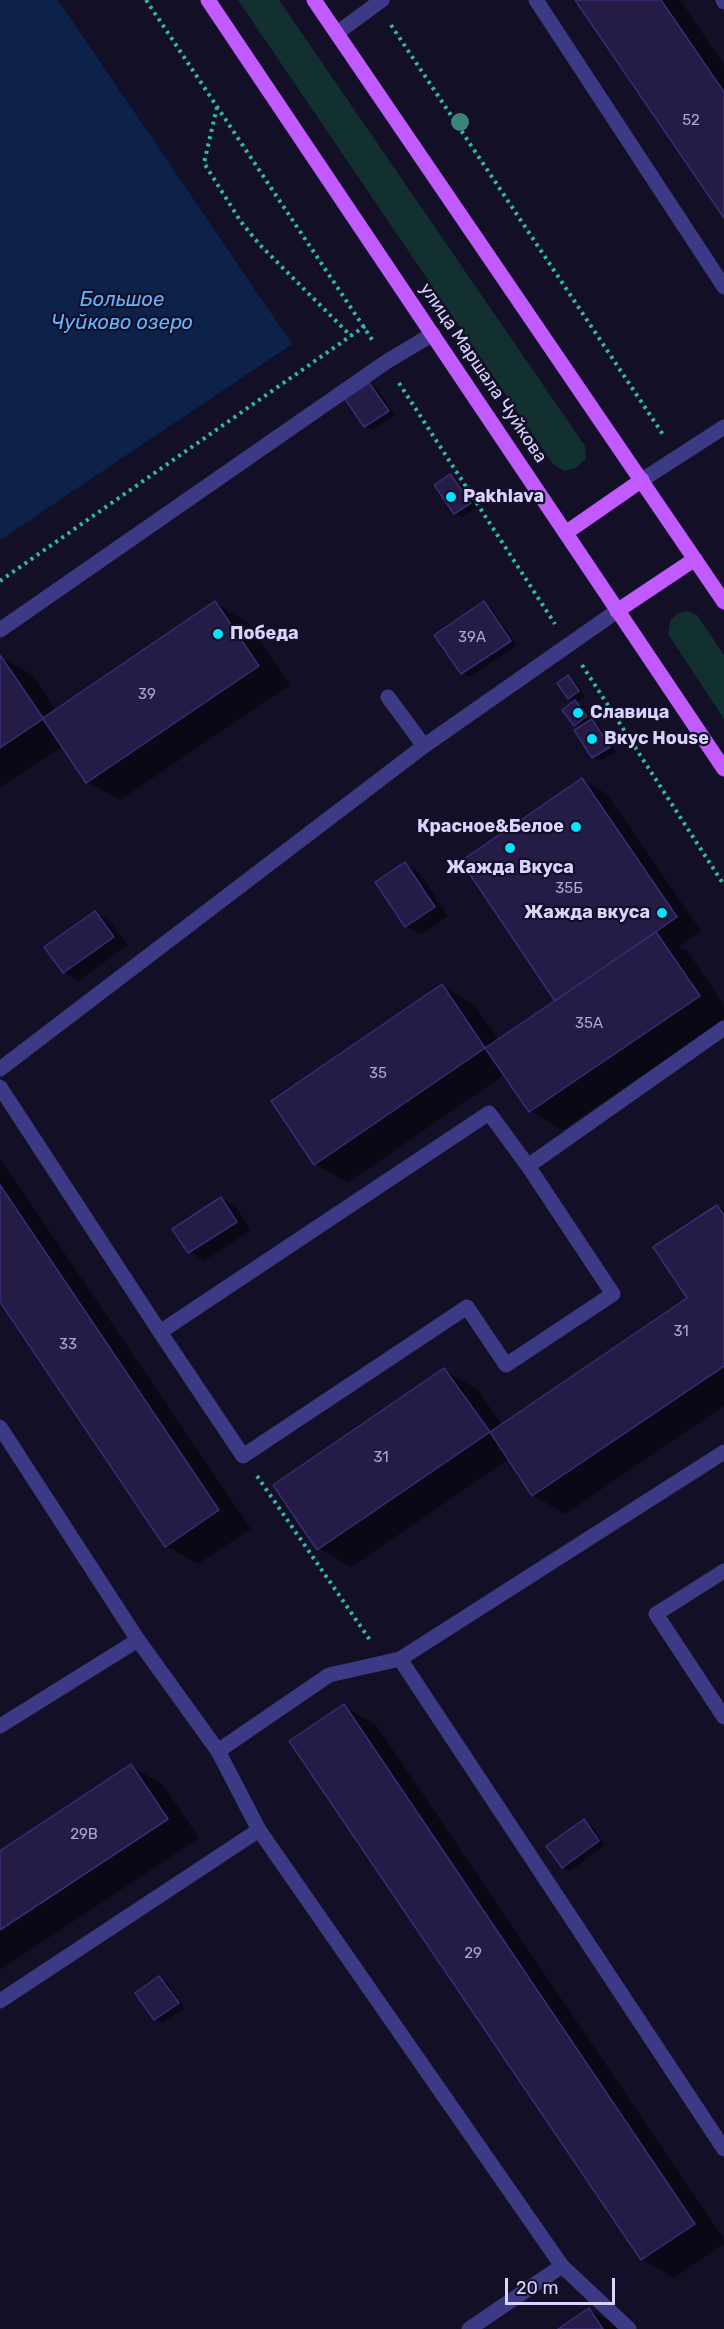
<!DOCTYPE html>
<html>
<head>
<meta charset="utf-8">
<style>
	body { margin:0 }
	#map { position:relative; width:724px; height:2329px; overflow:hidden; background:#130f26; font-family:Rubik,sans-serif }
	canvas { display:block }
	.scale { position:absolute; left:505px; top:2278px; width:110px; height:27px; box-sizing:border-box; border:3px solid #d9d4ff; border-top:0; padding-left:8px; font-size:18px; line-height:21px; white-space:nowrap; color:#d9d4ff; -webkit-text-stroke:4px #130f26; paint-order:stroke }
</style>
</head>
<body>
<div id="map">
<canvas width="724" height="2329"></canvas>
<div class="scale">20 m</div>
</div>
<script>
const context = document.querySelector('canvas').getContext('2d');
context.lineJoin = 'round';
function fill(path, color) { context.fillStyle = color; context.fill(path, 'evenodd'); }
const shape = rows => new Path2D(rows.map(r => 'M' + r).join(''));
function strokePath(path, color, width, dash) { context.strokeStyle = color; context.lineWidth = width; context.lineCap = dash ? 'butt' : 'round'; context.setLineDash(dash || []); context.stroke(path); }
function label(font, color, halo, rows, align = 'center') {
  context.font = font + ' Rubik,sans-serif'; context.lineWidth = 4.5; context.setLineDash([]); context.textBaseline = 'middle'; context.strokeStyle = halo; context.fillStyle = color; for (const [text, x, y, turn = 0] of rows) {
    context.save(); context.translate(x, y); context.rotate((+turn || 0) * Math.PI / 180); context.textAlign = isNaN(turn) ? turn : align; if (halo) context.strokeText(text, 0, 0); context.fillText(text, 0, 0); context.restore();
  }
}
fill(shape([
	[238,0,279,0,585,446,586,458,576,468,564,471,553,464],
	[688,611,697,615,724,655,724,719,668,634,670,621,678,613]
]), '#12302f');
fill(shape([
	[0,0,58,0,292,344,0,540]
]), '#0c2248');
fill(shape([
	[577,0,680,0,724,65,724,216],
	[369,384,376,388,395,415,372,430,365,426,347,400],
	[450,476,457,480,477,507,462,517,455,513],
	[215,603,247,622,290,685,120,800,87,782,63,746,0,788,0,657,33,675,57,711],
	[484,603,491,607,517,645,469,677,462,673,436,635],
	[568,677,575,681,585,696,576,702,583,706,592,721,599,725,616,752,600,761,593,757,581,728,575,724,575,702,569,698],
	[583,780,607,794,701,931,679,946,688,952,724,1005,724,1020,562,1130,530,1111,505,1074,348,1183,315,1164,273,1101,442,986,474,1005,499,1040,557,1000],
	[405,864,419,872,448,916,421,935,406,926,377,883],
	[96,913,110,921,128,945,78,981,64,972],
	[0,1158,251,1529,198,1564,166,1546,0,1300],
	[221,1198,236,1207,251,1230,204,1261,189,1252,174,1229],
	[717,1206,724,1210,724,1406,565,1514,533,1495,509,1459,351,1567,318,1548,444,1370,477,1389,502,1425,689,1298],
	[344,1706,376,1725,724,2239,724,2244,674,2278,642,2259],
	[131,1766,163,1785,199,1838,0,1970,0,1853],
	[584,1821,591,1825,605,1845,570,1871,563,1867],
	[159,1978,166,1982,185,2008,162,2023,155,2019],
	[589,2310,621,2328,622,2329,560,2329]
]), '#0007');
const building = shape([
	[575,0,661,0,724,92,724,218,575,0],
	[369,383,389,411,364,427,345,399,369,383],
	[450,474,471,503,454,514,434,485,450,474],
	[215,601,259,666,86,783,43,719,0,748,0,655,43,718,215,601],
	[484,601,511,641,461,674,434,635,484,601],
	[568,675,579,691,568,699,557,683,568,675],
	[575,700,587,716,574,726,562,710,575,700],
	[592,719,610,747,592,758,574,730,592,719],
	[582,778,677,917,555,1001,461,861,582,778],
	[405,862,435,907,405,927,375,882,405,862],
	[95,911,114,937,63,973,44,947,95,911],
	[656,932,700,996,529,1112,485,1048,656,932],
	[442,984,485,1048,314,1165,271,1101,442,984],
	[0,1185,219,1510,165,1547,0,1302,0,1185],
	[221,1197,237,1222,188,1253,172,1229,221,1197],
	[717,1205,724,1215,724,1366,532,1496,490,1432,687,1298,653,1247,717,1205],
	[444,1368,490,1432,317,1550,273,1485,444,1368],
	[344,1704,695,2224,641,2260,289,1741,344,1704],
	[131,1764,168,1819,0,1930,0,1851,131,1764],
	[584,1819,599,1841,562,1868,546,1846,584,1819],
	[159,1976,179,2003,154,2020,135,1993,159,1976],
	[589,2308,603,2329,558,2329,589,2308]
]);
fill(building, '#241b47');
strokePath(building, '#3b2d73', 1.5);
strokePath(shape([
	[146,0,373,341],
	[391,25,664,436],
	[217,107,204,163,241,222,260,245,351,336],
	[399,383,555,624],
	[0,581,365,326],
	[582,665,724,885],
	[257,1476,370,1640]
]), '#2fb8b0', 4, [3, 4.5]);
strokePath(shape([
	[536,0,724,287],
	[723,0,724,2],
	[337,33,382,0],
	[642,480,724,427],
	[0,630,386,362,433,334],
	[388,697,424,746],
	[0,1069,424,746,617,611],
	[0,1087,160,1332,489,1113,528,1166,724,1028],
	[160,1332,243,1456,467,1307,506,1365,613,1294,528,1166],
	[0,1427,138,1640,218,1751,259,1830,562,2266,629,2329],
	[724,1571,656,1614,724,1717],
	[400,1659,724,2149],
	[0,1726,138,1640],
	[218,1751,329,1675,400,1659,724,1452],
	[0,2001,259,1830],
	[469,2329,562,2266]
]), '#3d3a85', 15);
strokePath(shape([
	[208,0,724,769],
	[314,0,724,602],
	[567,532,642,480],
	[617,611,695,559]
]), '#c25bff', 15);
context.fillStyle = '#3d827b';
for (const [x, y] of [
	[460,122]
]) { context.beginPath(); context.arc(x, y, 9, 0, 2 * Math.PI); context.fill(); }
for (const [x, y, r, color] of [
	[451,497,6,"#00e5ff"],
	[218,634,6,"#00e5ff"],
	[578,713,6,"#00e5ff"],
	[592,739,6,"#00e5ff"],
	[576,827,6,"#00e5ff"],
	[510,848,6,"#00e5ff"],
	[662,913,6,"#00e5ff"]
]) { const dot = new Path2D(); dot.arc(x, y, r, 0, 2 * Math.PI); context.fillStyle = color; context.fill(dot); strokePath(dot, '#130f26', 2); }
label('15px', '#aca6d1', null, [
	["52",691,121],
	["39А",472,638],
	["39",147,695],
	["35Б",569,889],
	["35А",589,1024],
	["35",378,1074],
	["31",681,1332],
	["33",68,1345],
	["31",381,1458],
	["29В",84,1835],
	["29",473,1954]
]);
label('18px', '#d9d4ff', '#130f26', [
	["улица Маршала Чуйкова",483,373,56]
]);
label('bold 18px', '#d9d4ff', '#130f26', [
	["Pakhlava",463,497],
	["Победа",230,634],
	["Славица",590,713],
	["Вкус House",604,739],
	["Красное&Белое",564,827,"right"],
	["Жажда Вкуса",510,868,"center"],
	["Жажда вкуса",650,913,"right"]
], 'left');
label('italic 20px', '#62b6ff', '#130f26', [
	["Большое",122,300],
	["Чуйково озеро",122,323]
]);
</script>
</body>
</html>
